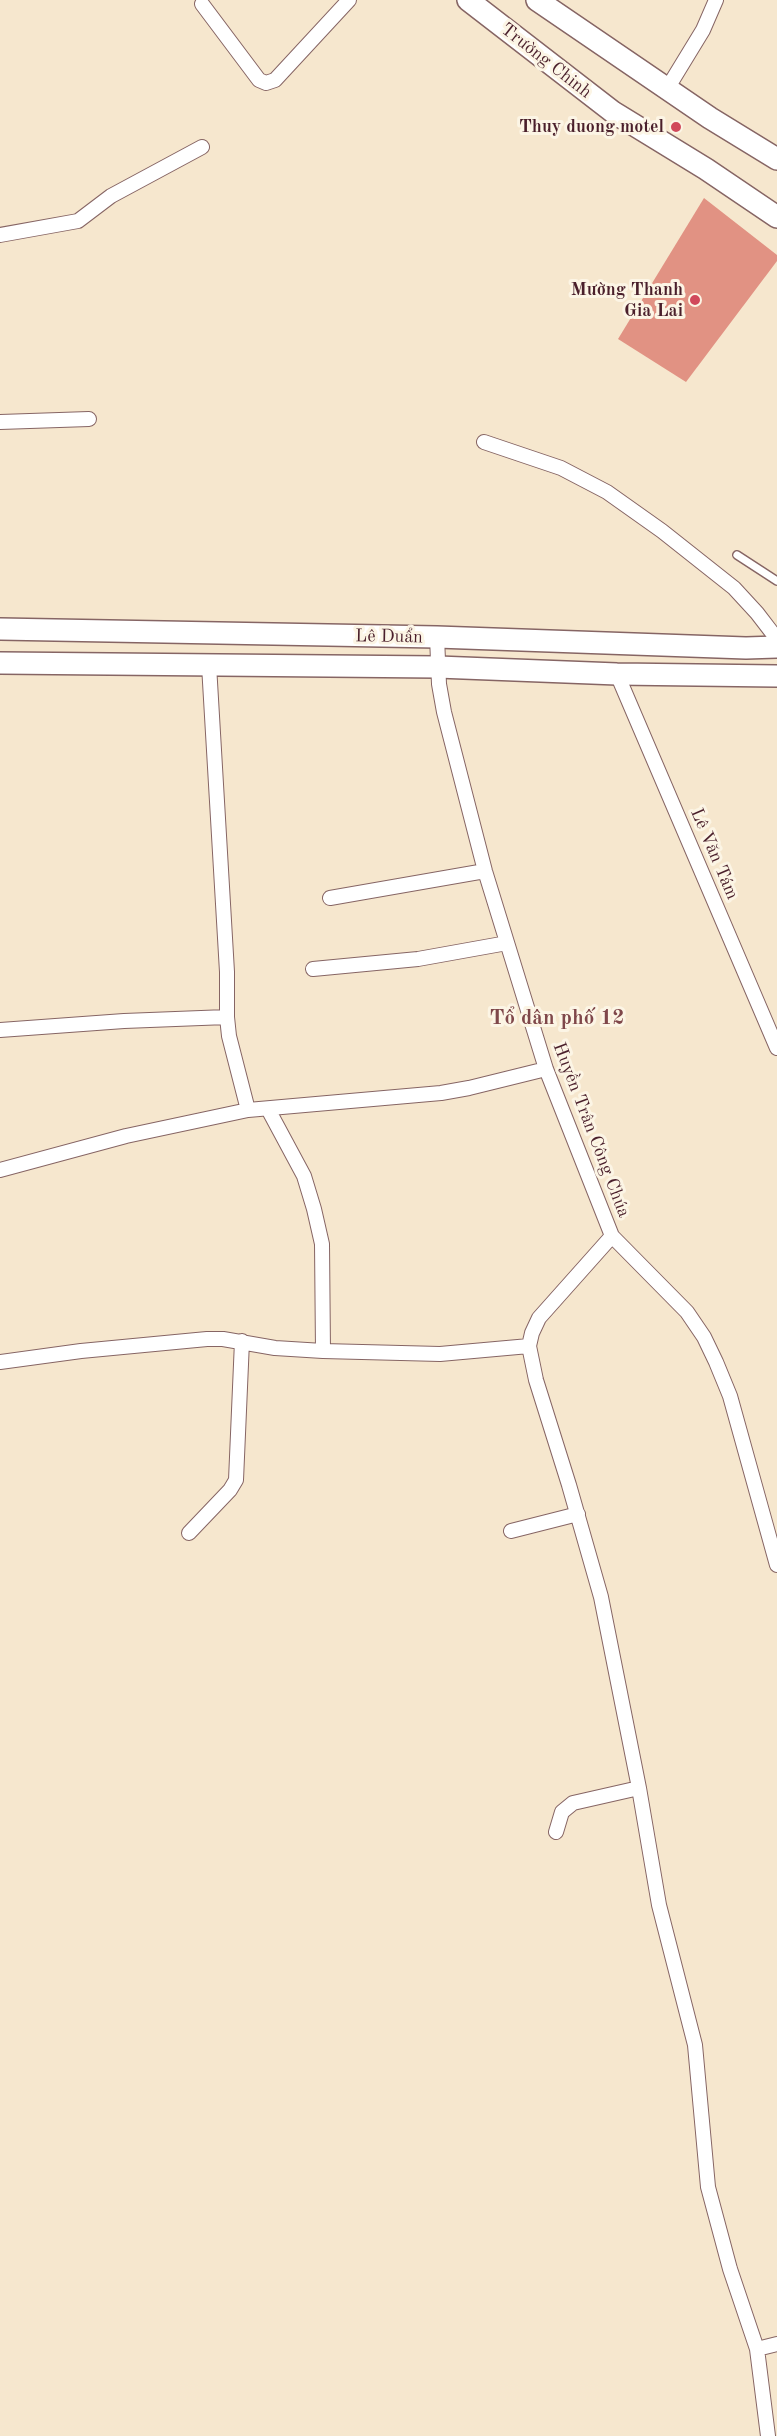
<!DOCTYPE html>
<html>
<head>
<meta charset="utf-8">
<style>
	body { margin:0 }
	canvas { display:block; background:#f6e7ce }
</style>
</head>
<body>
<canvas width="777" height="2436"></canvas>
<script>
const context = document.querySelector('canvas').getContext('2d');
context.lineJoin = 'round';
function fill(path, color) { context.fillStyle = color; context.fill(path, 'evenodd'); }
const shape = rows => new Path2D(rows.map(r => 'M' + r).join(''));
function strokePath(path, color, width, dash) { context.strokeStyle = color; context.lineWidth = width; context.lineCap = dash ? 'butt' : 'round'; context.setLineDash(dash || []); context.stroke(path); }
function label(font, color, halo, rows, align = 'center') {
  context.font = font + ' "Old Standard TT",serif'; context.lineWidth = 6; context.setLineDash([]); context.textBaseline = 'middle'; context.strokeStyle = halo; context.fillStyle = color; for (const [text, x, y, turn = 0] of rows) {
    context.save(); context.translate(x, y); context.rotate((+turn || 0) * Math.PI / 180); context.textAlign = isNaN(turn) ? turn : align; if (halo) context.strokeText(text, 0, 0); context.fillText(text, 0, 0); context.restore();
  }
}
fill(shape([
	[704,198,777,255,777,261,686,382,618,339]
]), '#e19283');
const lane = shape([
	[737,555,777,581]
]);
const street = shape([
	[202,4,259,80,266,83,275,80,349,0],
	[667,89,703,30,716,0],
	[0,235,78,221,111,196,202,147],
	[0,422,89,419],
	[484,442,561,468,607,492,662,531,734,588,757,613,777,639],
	[437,637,439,684,444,712,485,871,546,1069,612,1236,687,1312,704,1337,716,1362,730,1396,777,1565],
	[209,665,227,972,227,1017,229,1036,248,1110],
	[617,674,777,1048],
	[330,898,485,871],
	[313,969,418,959,507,943],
	[0,1030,124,1021,227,1017],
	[268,1109,304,1176,314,1209,322,1244,323,1351],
	[0,1170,126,1136,248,1110,441,1093,469,1088,546,1069],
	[612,1236,539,1318,532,1333,529,1346,536,1380,569,1485,601,1597,639,1788,659,1905,695,2045,708,2187,730,2269,757,2349,768,2436],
	[0,1362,81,1351,207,1339,223,1339,275,1348,323,1351,440,1354,529,1346],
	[511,1531,578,1514],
	[189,1533,230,1490,236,1480,242,1341],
	[556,1832,562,1812,573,1803,639,1788],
	[757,2349,777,2344]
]);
const primary = shape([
	[468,0,613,112,706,169,777,217],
	[537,0,710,118,777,159],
	[0,629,437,637,746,648,777,647],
	[0,663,438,667,617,674,777,676]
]);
strokePath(lane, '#866564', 10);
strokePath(street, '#866564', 16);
strokePath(primary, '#866564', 24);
strokePath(lane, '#fff', 7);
strokePath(street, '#fff', 14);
strokePath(primary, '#fff', 21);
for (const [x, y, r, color] of [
	[676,127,6,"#d1495b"],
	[695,300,6,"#d1495b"]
]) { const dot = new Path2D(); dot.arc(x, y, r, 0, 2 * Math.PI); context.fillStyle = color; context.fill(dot); strokePath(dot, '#fcf5e5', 2); }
label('18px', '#4a1f2b', '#fcf5e5', [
	["Trường Chinh",546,61,38],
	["Lê Duẩn",389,637,1],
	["Lê Văn Tám",714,854,67],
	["Huyền Trân Công Chúa",591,1130,69]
]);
label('bold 18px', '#4a1f2b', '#fcf5e5', [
	["Thuy duong motel",664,127],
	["Mường Thanh",683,290],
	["Gia Lai",683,311]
], 'right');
label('bold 21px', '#7f474a', '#fcf5e5', [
	["Tổ dân phố 12",557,1018]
]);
</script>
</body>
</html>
